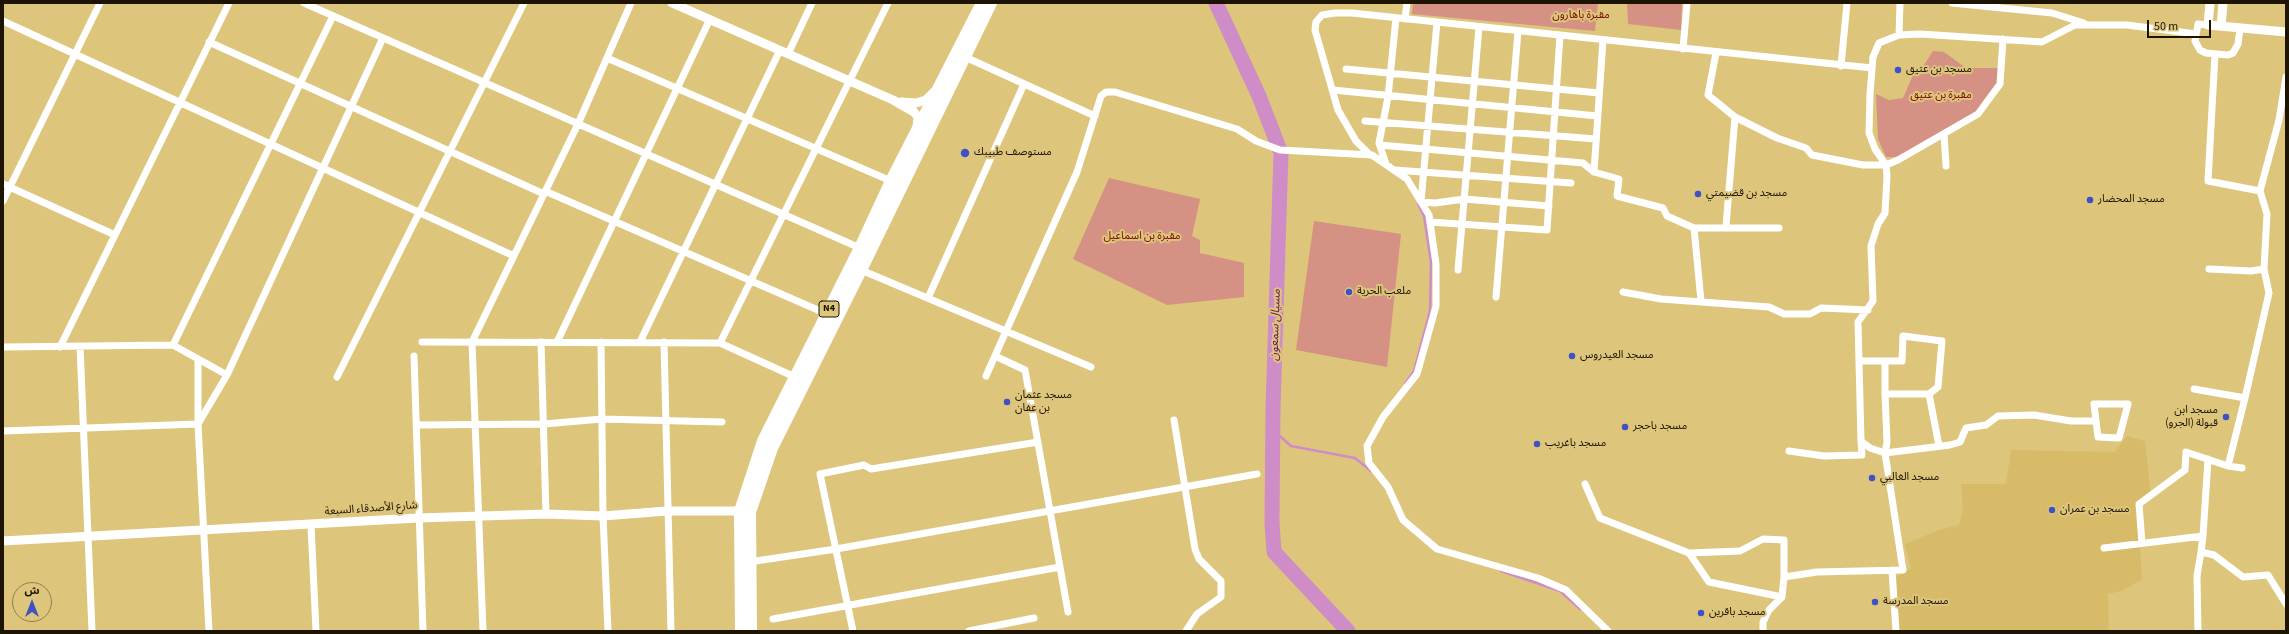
<!DOCTYPE html>
<html>
<head>
<meta charset="utf-8">
<style>
	body { margin:0 }
	#map { position:relative; width:2289px; height:634px; overflow:hidden; background:#dec57c; font-family:"Source Sans 3","Noto Sans Arabic",sans-serif }
	canvas { display:block }
	.frame { position:absolute; inset:0; border:4px solid #1c1401; pointer-events:none }
	.north { position:absolute; left:12px; top:582px; width:40px; height:40px; box-sizing:border-box; background:#dec57c; border:1px solid #907e4b; border-radius:50%; rotate:0deg; font-size:11px; font-weight:700; line-height:16px; text-align:center; color:#1c1401 }
	.north::after { content:''; display:block; margin:auto; width:14px; height:18px; background:#3e51c5; clip-path:polygon(50% 0,100% 100%,50% 72%,0 100%) }
	.scale { position:absolute; left:2147px; top:20px; width:64px; height:18px; box-sizing:border-box; border:2px solid #1c1401; border-top:0; padding-left:5px; font-size:12px; line-height:14px; white-space:nowrap; color:#1c1401; -webkit-text-stroke:3px #dec57c; paint-order:stroke }
</style>
</head>
<body>
<div id="map">
<canvas width="2289" height="634"></canvas>
<div class="frame"></div>
<div class="north">ش</div>
<div class="scale">50 m</div>
</div>
<script>
const context = document.querySelector('canvas').getContext('2d');
context.lineJoin = 'round';
function fill(path, color) { context.fillStyle = color; context.fill(path, 'evenodd'); }
const shape = rows => new Path2D(rows.map(r => 'M' + r).join(''));
function strokePath(path, color, width, dash) { context.strokeStyle = color; context.lineWidth = width; context.lineCap = dash ? 'butt' : 'round'; context.setLineDash(dash || []); context.stroke(path); }
function label(font, color, halo, rows, align = 'center') {
  context.font = font + ' "Source Sans 3","Noto Sans Arabic",sans-serif'; context.lineWidth = 4; context.setLineDash([]); context.textBaseline = 'middle'; context.strokeStyle = halo; context.fillStyle = color; for (const [text, x, y, turn = 0] of rows) {
    context.save(); context.translate(x, y); context.rotate((+turn || 0) * Math.PI / 180); context.textAlign = isNaN(turn) ? turn : align; if (halo) context.strokeText(text, 0, 0); context.fillText(text, 0, 0); context.restore();
  }
}
fill(shape([
	[2127,436,2145,441,2151,496,2138,506,2142,580,2121,591,2108,594,2109,631,1898,631,1896,577,1911,569,1905,544,1939,530,1959,525,1963,509,1961,484,2006,484,2011,450,2115,452]
]), '#d7bb69');
fill(shape([
	[1413,3,1598,3,1595,31,1412,14],
	[1627,3,1682,3,1681,30,1628,24],
	[1933,51,1944,52,1966,68,2000,68,1998,84,1980,110,1900,157,1886,157,1878,139,1876,94,1889,100,1903,98,1914,73,1922,68],
	[1109,178,1200,199,1192,236,1200,240,1200,253,1244,263,1244,297,1167,305,1073,259],
	[1314,221,1401,234,1387,367,1296,350]
]), '#d49184');
strokePath(shape([
	[1405,384,1414,371,1430,311,1431,262,1424,216,1418,204],
	[1273,430,1291,446,1355,458,1371,471],
	[1501,571,1560,591,1580,609]
]), '#cf8dc7', 2.5);
strokePath(shape([
	[1216,3,1259,96,1281,153,1273,408,1272,523,1274,552,1348,631]
]), '#cf8dc7', 15);
strokePath(shape([
	[304,3,860,248],
	[1952,3,2052,13,2084,23],
	[1405,19,1407,3],
	[3,21,514,256],
	[1437,22,1421,202,1435,203,1464,199,1549,206],
	[2208,25,2198,24,2195,41,2200,50,2206,53,2228,55,2233,53,2238,44,2240,28],
	[1899,35,1900,3],
	[209,42,544,194],
	[1683,49,1687,3],
	[1716,53,1708,95,1735,117,1726,226],
	[788,54,812,3],
	[965,57,1095,116],
	[607,58,891,181],
	[1841,66,1847,3],
	[1346,69,1599,93],
	[1333,90,1597,116],
	[1735,117,1777,138,1806,148,1812,155,1863,165,1886,165,1898,160,1978,114,2000,84,2003,39],
	[1365,121,1596,139],
	[1944,134,1946,166],
	[1380,145,1583,163,1594,172,1619,179,1617,196,1663,208,1667,216,1694,228],
	[1370,155,1356,141,1338,110,1315,30,1316,22,1322,15,1335,13,1352,13,1872,68],
	[1386,164,1379,143,1388,97,1396,18],
	[1395,170,1571,183],
	[1594,172,1603,40],
	[3,184,115,235],
	[545,191,827,314],
	[2260,191,2279,120,2286,77],
	[3,201,100,3],
	[1430,222,1547,230,1560,35],
	[2209,269,2251,271,2264,269],
	[861,270,1091,367],
	[1458,270,1479,27],
	[1623,292,1661,299,1769,307,1784,314,1810,314,1821,308,1868,310],
	[1496,297,1518,31],
	[928,298,1024,84],
	[1701,301,1694,228,1779,228],
	[422,342,720,343,795,377],
	[541,342,546,514],
	[557,342,710,19],
	[601,342,603,516,608,631],
	[640,342,780,50],
	[664,342,671,631],
	[720,343,888,3],
	[173,345,333,16],
	[80,346,92,631],
	[3,347,173,345,227,375],
	[60,347,229,3],
	[414,356,423,631],
	[995,356,1025,370,1068,612],
	[198,359,198,424,209,631],
	[1859,361,1902,361,1903,336,1942,341,1938,387,1929,394,1885,394,1885,361],
	[986,376,1077,172,1101,96,1106,92,1115,92,1237,129,1256,141,1280,150,1372,155,1407,179,1429,215,1436,264,1436,306,1417,374,1383,417,1367,446,1369,463,1388,487,1403,520,1437,549,1538,578,1566,590,1608,631],
	[337,377,524,3],
	[2194,389,2245,398,2269,293,2264,269,2267,214,2260,191,2208,181,2215,54],
	[1929,394,1939,446],
	[1174,420,1195,549,1199,559,1221,581,1221,597,1197,614,1186,631],
	[2096,421,2094,404,2128,404,2119,438,2098,437,2096,421,2071,421,2034,415,1998,416,1986,425,1966,428,1960,442,1950,445,1885,453,1870,448,1861,441,1858,322,1873,301,1871,246,1878,224,1885,213,1887,176,1886,165,1875,149,1869,133,1870,94,1873,57,1879,43,1899,35,1920,34,2042,42,2075,25,2127,25,2196,34],
	[416,425,544,424,602,419,722,422],
	[3,431,198,424,227,375,383,38],
	[1789,451,1824,456,1862,455,1861,441],
	[2228,466,2245,398],
	[1585,484,1600,518,1689,553,1709,582,1782,597],
	[311,525,316,631],
	[2203,536,2208,459],
	[2142,543,2139,504,2185,470,2186,452,2228,466,2242,468],
	[2104,548,2203,536,2201,552,2214,555,2243,577,2268,575,2286,604],
	[1689,553,1740,551,1763,539,1784,540,1784,577],
	[749,562,836,549,1257,474],
	[1892,570,1896,631],
	[773,619,1060,567],
	[483,631,472,342,578,124,631,3],
	[853,631,820,474,864,465,871,469,1038,442],
	[969,631,1034,618],
	[1763,631,1763,622,1769,610,1782,597,1784,577,1817,572,1903,570,1885,453,1887,442,1885,394],
	[2198,631,2197,576,2201,552]
]), '#fff', 7);
strokePath(shape([
	[672,3,893,100,914,112,918,117,917,128],
	[2210,3,2208,25,2286,32],
	[2221,26,2223,3],
	[901,102,916,103,926,100,934,92],
	[3,541,418,518,546,514,603,516,667,511,740,511]
]), '#fff', 9);
strokePath(shape([
	[741,631,740,511,763,441,860,248,891,181,982,3],
	[751,631,750,512,772,448,861,270,991,3]
]), '#fff', 12);
for (const [x, y, r, color] of [
	[1898,70,4,"#3e51c5"],
	[965,153,5,"#3e51c5"],
	[1698,194,4,"#3e51c5"],
	[2090,200,4,"#3e51c5"],
	[1349,292,4,"#3e51c5"],
	[1572,356,4,"#3e51c5"],
	[1007,402,4,"#3e51c5"],
	[2226,417,4,"#3e51c5"],
	[1625,427,4,"#3e51c5"],
	[1537,444,4,"#3e51c5"],
	[1872,478,4,"#3e51c5"],
	[2052,510,4,"#3e51c5"],
	[1875,602,4,"#3e51c5"],
	[1701,613,4,"#3e51c5"]
]) { const dot = new Path2D(); dot.arc(x, y, r, 0, 2 * Math.PI); context.fillStyle = color; context.fill(dot); strokePath(dot, '#dec57c', 1.5); }
for (const [x, y, w] of [
	[829,309,20]
]) { const box = new Path2D(); box.roundRect(x - w / 2, y - 8, w, 16, 3); context.fillStyle = '#dec57c'; context.fill(box); strokePath(box, '#1c1401', 1); }
label('bold 10px', '#1c1401', null, [
	["N4",829,309]
]);
label('11px', '#770b00', '#dec57c', [
	["مقبرة باهارون",1581,16],
	["مقبرة بن عتيق",1941,96],
	["مقبرة بن اسماعيل",1142,237]
]);
label('11px', '#1c1401', '#dec57c', [
	["مسجد بن عتيق",1906,70],
	["مستوصف طبيبك",974,153],
	["مسجد بن قضيمتي",1706,194],
	["مسجد المحضار",2098,200],
	["ملعب الحرية",1357,292],
	["مسجد العيدروس",1580,356],
	["مسجد عثمان",1015,396],
	["بن عفان",1015,409],
	["مسجد ابن",2218,411,"right"],
	["قبولة (الجرو)",2218,424,"right"],
	["مسجد باحجر",1633,427],
	["مسجد باغريب",1545,444],
	["مسجد الغالبي",1880,478],
	["مسجد بن عمران",2060,510],
	["مسجد المدرسة",1883,602],
	["مسجد باقرين",1709,613]
], 'left');
label('11px', '#1c1401', '#dec57c', [
	["شارع الأصدقاء السبعة",371,509,-4]
]);
label('italic 12px', '#661761', '#dec57c', [
	["مسيال سمعون",1276,325,-88]
]);
</script>
</body>
</html>
